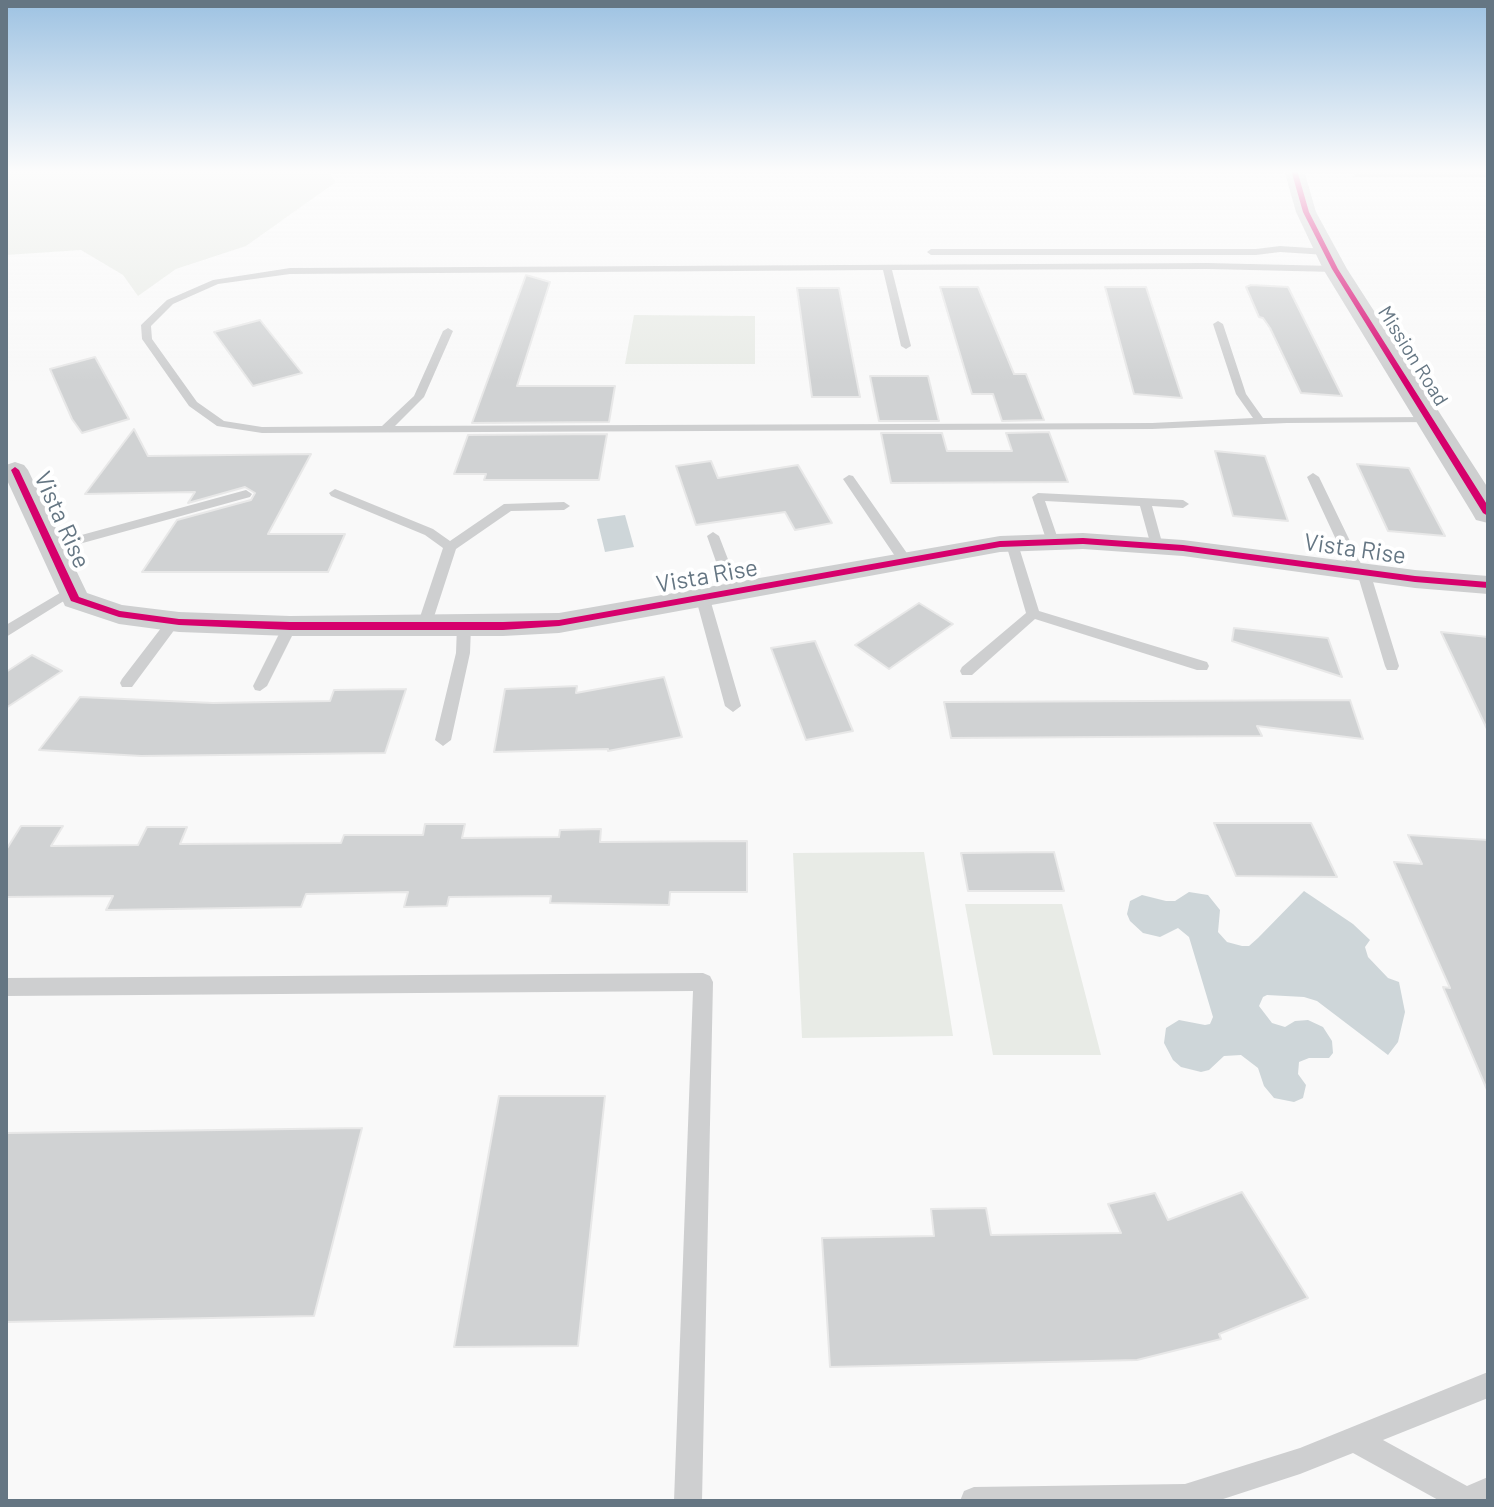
<!DOCTYPE html>
<html>
<head>
<meta charset="utf-8">
<style>
	body { margin:0 }
	#map { position:relative; width:1494px; height:1507px; overflow:hidden; background:#f9f9f9; font-family:Barlow,sans-serif }
	canvas { display:block }
	.frame { position:absolute; inset:0; border:8px solid #657683; pointer-events:none }
</style>
</head>
<body>
<div id="map">
<canvas width="1494" height="1507"></canvas>
<div class="frame"></div>
</div>
<script>
const context = document.querySelector('canvas').getContext('2d');
context.lineJoin = 'round';
function fill(path, color) { context.fillStyle = color; context.fill(path, 'evenodd'); }
const shape = rows => new Path2D(rows.map(r => 'M' + r).join(''));
function strokePath(path, color, width, dash) { context.strokeStyle = color; context.lineWidth = width; context.lineCap = dash ? 'butt' : 'round'; context.setLineDash(dash || []); context.stroke(path); }
function label(font, color, halo, rows, align = 'center') {
  context.font = font + ' Barlow,sans-serif'; context.lineWidth = 8; context.setLineDash([]); context.textBaseline = 'middle'; context.strokeStyle = halo; context.fillStyle = color; for (const [text, x, y, turn = 0] of rows) {
    context.save(); context.translate(x, y); context.rotate((+turn || 0) * Math.PI / 180); context.textAlign = isNaN(turn) ? turn : align; if (halo) context.strokeText(text, 0, 0); context.fillText(text, 0, 0); context.restore();
  }
}
fill(shape([
	[6,170,327,170,336,182,246,246,176,269,138,296,123,275,81,250,6,255],
	[634,315,755,316,755,364,625,364],
	[924,852,953,1036,802,1038,793,853],
	[965,904,1062,904,1101,1055,993,1055]
]), '#e8ebe6');
fill(shape([
	[625,515,634,547,605,552,597,519],
	[1304,891,1353,924,1370,940,1365,947,1368,957,1388,978,1399,982,1405,1012,1398,1042,1388,1055,1317,1001,1304,997,1267,995,1263,997,1259,1006,1272,1023,1285,1027,1295,1021,1308,1020,1323,1027,1332,1041,1333,1053,1329,1058,1309,1058,1299,1062,1298,1074,1306,1085,1303,1098,1294,1102,1274,1098,1264,1086,1258,1068,1241,1055,1224,1056,1209,1070,1201,1072,1181,1067,1173,1060,1164,1043,1166,1028,1179,1020,1205,1025,1210,1024,1213,1017,1189,937,1178,928,1160,937,1143,933,1130,921,1127,914,1130,901,1142,895,1166,901,1175,901,1189,892,1208,895,1220,910,1218,932,1227,942,1242,946,1249,946,1258,938]
]), '#ced6d9');
const building = shape([
	[526,275,550,282,517,386,615,386,609,422,472,423,526,275],
	[1251,285,1288,287,1342,396,1301,393,1270,328,1263,318,1259,317,1246,287,1251,285],
	[940,287,978,287,1014,374,1026,374,1044,420,1002,421,993,394,972,394,940,287],
	[1105,287,1146,287,1182,398,1134,394,1105,287],
	[797,288,839,288,860,397,812,397,797,288],
	[260,320,302,373,253,386,214,332,260,320],
	[95,357,129,419,82,433,72,419,50,369,95,357],
	[870,376,928,376,939,421,879,421,870,376],
	[134,429,148,456,311,454,268,534,345,534,328,572,142,572,177,520,251,500,255,493,245,487,188,503,195,492,85,494,134,429],
	[1049,432,1068,482,891,483,881,433,942,433,947,451,1012,451,1006,433,1049,432],
	[607,434,599,480,484,480,486,474,454,474,468,435,607,434],
	[1215,451,1265,456,1288,521,1233,516,1215,451],
	[711,461,718,478,798,465,832,523,795,530,785,512,696,525,676,466,711,461],
	[1357,464,1409,468,1445,536,1388,531,1357,464],
	[919,603,953,624,889,669,855,645,919,603],
	[1234,628,1328,638,1342,677,1232,641,1234,628],
	[1441,632,1488,637,1488,731,1441,632],
	[815,641,853,731,806,740,771,648,815,641],
	[32,655,62,671,6,708,6,672,32,655],
	[664,677,682,737,608,751,608,749,494,752,505,689,577,686,576,693,664,677],
	[406,689,385,753,141,756,39,750,80,697,213,703,330,701,334,690,406,689],
	[1350,700,1363,739,1257,726,1262,736,951,738,944,702,1350,700],
	[1214,823,1311,823,1337,877,1236,876,1214,823],
	[425,824,465,824,462,838,559,837,560,830,601,829,600,842,747,841,747,892,670,892,669,905,550,903,551,896,449,897,447,906,404,907,408,892,306,894,301,907,106,910,113,896,6,897,6,850,21,826,63,826,51,846,138,845,147,827,187,827,180,844,341,843,344,835,423,835,425,824],
	[1408,835,1488,840,1488,1092,1443,987,1450,988,1394,862,1422,864,1408,835],
	[1054,852,1064,891,968,891,961,853,1054,852],
	[499,1096,605,1096,578,1346,454,1347,499,1096],
	[362,1128,314,1316,6,1322,6,1133,362,1128],
	[1242,1192,1308,1298,1219,1334,1221,1339,1137,1360,830,1367,822,1238,934,1236,931,1209,986,1208,991,1235,1121,1233,1108,1204,1155,1193,1168,1220,1242,1192]
]);
fill(building, '#d0d2d3');
strokePath(building, '#e8e8e8', 2);
fill(shape([
	[1356,173,1488,173,1488,177,1353,177,1356,173],
	[1280,246,1326,249,1330,252,1326,255,1280,252,1256,255,931,255,927,252,931,249,1256,249,1280,246],
	[1208,263,1335,266,1339,269,1335,272,1208,269,892,270,911,346,906,349,901,346,883,270,290,274,218,284,173,304,151,326,152,339,197,402,224,421,262,427,382,426,414,396,443,331,448,328,453,331,424,397,395,426,1152,423,1253,418,1236,394,1213,324,1218,321,1223,324,1246,394,1263,418,1429,417,1435,420,1433,422,1287,423,1152,429,262,433,217,426,189,406,142,339,141,325,167,300,213,280,290,268,1208,263],
	[1313,473,1319,477,1363,568,1370,572,1399,666,1397,670,1387,670,1385,666,1358,576,1351,572,1307,477,1313,473],
	[849,475,853,476,911,559,911,565,901,565,843,479,849,475],
	[335,489,433,529,450,541,504,504,564,502,570,506,564,510,511,511,456,549,431,626,424,631,417,626,443,548,425,535,331,496,329,493,335,489],
	[246,490,252,494,250,497,50,552,44,548,45,545,246,490],
	[1038,493,1183,500,1189,504,1183,508,1152,506,1163,546,1157,550,1151,546,1140,506,1045,501,1059,542,1053,546,1047,542,1032,497,1038,493],
	[713,532,719,536,741,593,739,596,729,596,727,593,707,536,713,532],
	[1012,540,1018,544,1039,611,1207,662,1209,666,1207,670,1197,670,1035,619,972,675,962,675,960,671,962,667,1026,613,1006,544,1012,540],
	[70,587,77,591,75,594,6,637,6,625,70,587],
	[703,595,710,599,741,706,733,712,725,706,696,599,703,595],
	[173,617,180,622,178,625,132,687,122,687,120,683,122,679,168,619,173,617],
	[290,621,297,626,267,686,260,691,255,690,253,686,283,626,290,621],
	[464,621,471,626,470,653,451,740,443,746,435,740,456,653,457,626,464,621],
	[703,973,710,976,713,982,702,1501,674,1501,693,991,6,996,6,978,703,973],
	[1488,1372,1488,1398,1383,1440,1467,1486,1488,1477,1488,1501,1440,1501,1353,1453,1300,1474,1217,1501,960,1501,964,1491,974,1487,1185,1484,1300,1448,1488,1372]
]), '#cecfd0');
fill(shape([
	[15,462,24,465,28,470,87,593,122,605,179,612,290,616,559,613,1000,536,1083,533,1183,540,1415,570,1488,576,1488,594,1415,588,1183,556,1083,549,1000,552,559,633,503,636,290,636,179,632,119,624,65,606,6,478,6,465,15,462]
]), '#cecfd0');
fill(shape([
	[1284,170,1304,170,1316,212,1347,269,1488,488,1488,523,1476,520,1472,513,1323,269,1296,212,1284,170]
]), '#cecfd0');
fill(shape([
	[1291,170,1297,170,1309,212,1338,269,1488,506,1488,516,1483,513,1332,269,1303,212,1291,170],
	[15,467,19,470,79,597,120,611,179,619,290,622,503,622,559,620,1000,541,1083,538,1183,545,1415,576,1488,582,1488,588,1415,582,1183,551,1083,544,1000,547,559,626,503,630,290,630,179,625,119,617,71,601,11,470,15,467]
]), '#d6006c');
const sky = context.createLinearGradient(0, 0, 0, 381);
sky.addColorStop(0, '#9dc2e2');
sky.addColorStop(0.45, '#fcfcfc');
sky.addColorStop(1, '#fcfcfc00');
context.fillStyle = sky;
context.fillRect(0, 0, 1494, 381);
label('20px', '#657683', '#fff', [
	["Mission Road",1413,356,58]
]);
label('24px', '#657683', '#fff', [
	["Vista Rise",62,520,66],
	["Vista Rise",1355,549,8],
	["Vista Rise",707,576,-10]
]);
</script>
</body>
</html>
